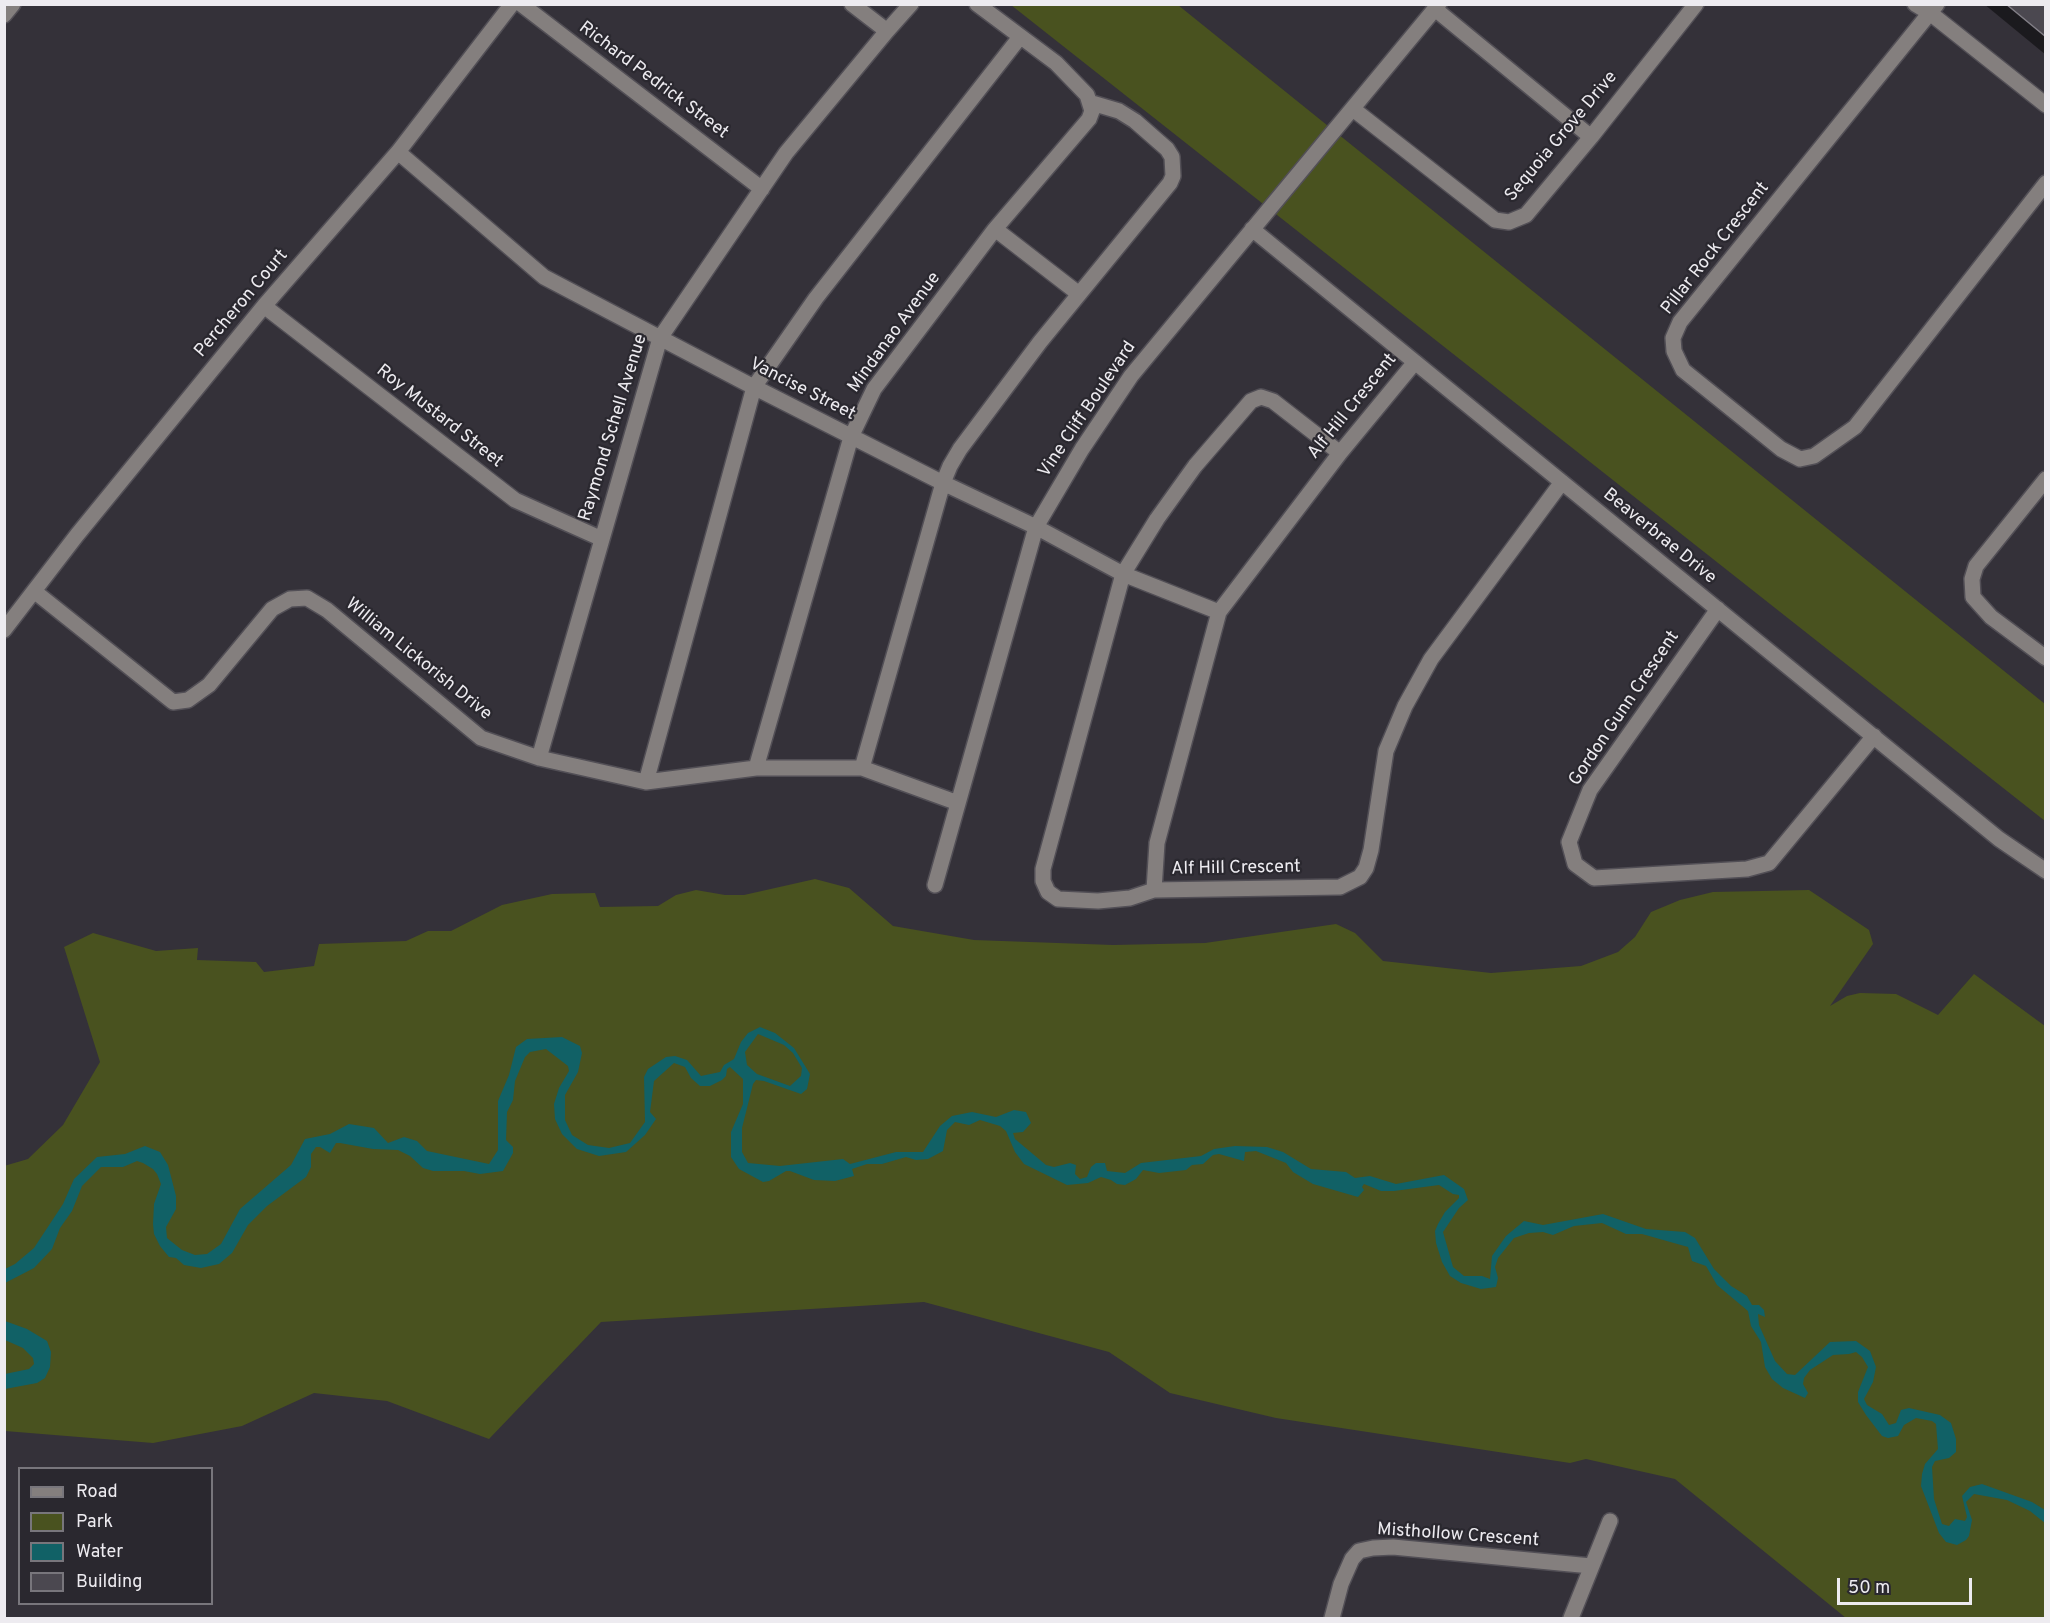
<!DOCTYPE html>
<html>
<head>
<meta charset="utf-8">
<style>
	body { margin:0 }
	#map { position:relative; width:2050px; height:1623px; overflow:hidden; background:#343139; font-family:Overpass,sans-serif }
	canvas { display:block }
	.frame { position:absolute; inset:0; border:6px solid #edebf0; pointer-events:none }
	.legend { position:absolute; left:18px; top:1467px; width:195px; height:138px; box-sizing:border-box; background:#2a282f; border:2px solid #78767c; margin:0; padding:8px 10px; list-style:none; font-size:18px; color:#edebf0 }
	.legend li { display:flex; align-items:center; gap:12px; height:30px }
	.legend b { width:30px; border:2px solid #78767c }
	.scale { position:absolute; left:1837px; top:1578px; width:135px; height:27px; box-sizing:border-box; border:3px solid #edebf0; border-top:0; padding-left:8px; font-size:18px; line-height:21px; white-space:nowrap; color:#edebf0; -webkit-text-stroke:4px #2a282f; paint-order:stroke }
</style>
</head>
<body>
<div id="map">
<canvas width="2050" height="1623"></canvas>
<div class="frame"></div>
<ul class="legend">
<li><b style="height:8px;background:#847f7e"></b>Road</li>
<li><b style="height:16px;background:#49521f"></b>Park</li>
<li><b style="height:16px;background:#116166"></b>Water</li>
<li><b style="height:16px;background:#4b4850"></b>Building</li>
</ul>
<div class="scale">50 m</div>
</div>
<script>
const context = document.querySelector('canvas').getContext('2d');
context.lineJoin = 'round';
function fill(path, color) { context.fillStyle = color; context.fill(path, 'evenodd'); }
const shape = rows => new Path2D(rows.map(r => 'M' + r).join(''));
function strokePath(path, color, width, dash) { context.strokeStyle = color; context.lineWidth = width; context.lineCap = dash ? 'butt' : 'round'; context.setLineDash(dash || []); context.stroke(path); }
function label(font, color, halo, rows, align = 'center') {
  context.font = font + ' Overpass,sans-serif'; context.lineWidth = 4.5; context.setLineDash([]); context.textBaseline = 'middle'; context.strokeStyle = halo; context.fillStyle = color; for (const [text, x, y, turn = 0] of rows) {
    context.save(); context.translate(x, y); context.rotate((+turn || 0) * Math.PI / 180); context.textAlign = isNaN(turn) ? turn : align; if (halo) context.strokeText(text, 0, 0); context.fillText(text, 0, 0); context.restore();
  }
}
fill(shape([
	[1011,5,1178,5,2045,704,2045,821],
	[815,879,849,888,893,926,974,940,1113,945,1205,943,1336,924,1355,933,1383,961,1491,973,1581,966,1618,952,1635,937,1651,912,1680,900,1713,892,1809,890,1869,930,1873,944,1830,1006,1847,996,1860,993,1896,994,1938,1015,1974,974,2045,1026,2045,1618,1846,1618,1675,1479,1586,1459,1570,1463,1276,1418,1170,1393,1109,1352,924,1302,601,1322,489,1439,387,1401,314,1393,242,1426,153,1443,5,1431,4,1166,28,1159,63,1125,100,1062,64,947,93,933,156,951,198,948,197,960,256,962,264,972,314,966,319,944,406,941,428,931,451,931,502,905,552,894,595,893,600,907,658,906,676,895,696,890,725,895,744,895]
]), '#49521f');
fill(shape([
	[760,1027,775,1033,794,1048,810,1074,807,1089,801,1094,764,1081,756,1080,753,1084,742,1128,742,1152,748,1163,780,1166,843,1159,850,1164,896,1152,923,1152,940,1126,952,1116,972,1112,996,1117,1014,1110,1026,1112,1031,1123,1023,1132,1013,1133,1015,1139,1046,1165,1054,1167,1070,1163,1076,1165,1075,1174,1080,1179,1087,1177,1091,1167,1096,1163,1105,1163,1107,1171,1125,1173,1141,1163,1201,1156,1214,1149,1235,1146,1267,1147,1283,1152,1311,1169,1346,1172,1355,1178,1370,1176,1396,1184,1444,1175,1464,1189,1468,1200,1459,1208,1443,1232,1453,1267,1464,1276,1482,1276,1490,1279,1492,1256,1506,1236,1524,1221,1543,1225,1603,1214,1646,1229,1685,1232,1695,1238,1714,1269,1731,1286,1747,1296,1752,1305,1759,1305,1764,1310,1765,1317,1758,1314,1759,1325,1775,1361,1787,1374,1795,1375,1830,1342,1856,1341,1870,1351,1876,1367,1873,1382,1864,1399,1867,1405,1882,1414,1889,1425,1896,1423,1901,1410,1909,1408,1940,1415,1951,1423,1956,1439,1956,1452,1949,1458,1935,1461,1932,1467,1934,1499,1942,1524,1949,1526,1955,1519,1965,1521,1967,1517,1962,1496,1970,1487,1982,1484,2032,1502,2045,1510,2045,1523,2030,1511,2007,1500,1974,1494,1966,1502,1972,1520,1969,1536,1966,1540,1957,1545,1946,1542,1939,1533,1921,1486,1922,1474,1925,1464,1938,1449,1936,1424,1932,1421,1916,1418,1904,1425,1898,1436,1888,1438,1882,1436,1866,1415,1858,1402,1858,1392,1868,1367,1862,1357,1856,1352,1849,1354,1833,1355,1810,1370,1804,1378,1803,1384,1808,1393,1805,1398,1783,1388,1772,1379,1765,1367,1761,1342,1751,1326,1748,1311,1717,1285,1706,1266,1692,1261,1688,1247,1642,1234,1626,1234,1602,1223,1574,1226,1553,1235,1543,1232,1529,1233,1514,1238,1498,1258,1495,1267,1498,1278,1496,1287,1481,1289,1461,1283,1450,1276,1442,1262,1436,1243,1435,1231,1438,1224,1445,1212,1459,1198,1459,1195,1453,1194,1439,1185,1394,1191,1381,1191,1364,1184,1362,1187,1364,1190,1358,1197,1313,1184,1293,1172,1286,1163,1256,1151,1245,1152,1244,1161,1219,1154,1213,1155,1203,1164,1192,1165,1186,1170,1159,1173,1143,1170,1136,1179,1125,1185,1117,1184,1111,1180,1101,1177,1088,1183,1067,1185,1024,1164,1015,1152,1006,1131,1000,1126,980,1120,969,1125,955,1122,947,1130,943,1151,928,1159,916,1160,906,1157,882,1164,867,1164,852,1169,854,1176,835,1181,814,1180,790,1171,786,1171,769,1181,763,1182,739,1169,731,1157,731,1132,743,1104,743,1079,730,1067,727,1069,726,1076,722,1080,710,1086,700,1086,691,1078,685,1067,674,1063,654,1081,650,1112,656,1119,645,1135,626,1152,599,1156,577,1149,562,1134,555,1119,554,1104,559,1088,569,1071,568,1066,546,1049,530,1052,525,1057,515,1081,513,1100,507,1112,506,1140,513,1147,513,1153,503,1171,480,1174,464,1171,433,1171,423,1168,410,1156,398,1150,373,1149,340,1143,336,1143,330,1153,320,1147,316,1147,311,1154,311,1167,306,1177,267,1206,248,1225,232,1253,219,1264,201,1268,184,1265,176,1258,169,1257,160,1246,154,1234,153,1224,154,1204,161,1184,157,1174,153,1169,143,1163,137,1161,123,1167,101,1167,82,1186,72,1211,60,1228,52,1249,34,1268,5,1283,5,1269,15,1264,34,1248,63,1204,74,1179,97,1157,125,1154,145,1146,160,1152,168,1165,176,1196,176,1209,166,1227,167,1238,182,1250,195,1255,207,1254,221,1244,240,1209,291,1165,305,1139,330,1134,349,1124,374,1128,388,1143,404,1137,417,1141,427,1151,489,1164,498,1150,498,1101,509,1075,516,1047,527,1039,562,1037,580,1046,582,1053,578,1072,565,1095,565,1120,572,1135,588,1145,609,1148,630,1143,645,1122,644,1077,648,1069,666,1057,675,1056,687,1060,701,1076,720,1072,724,1065,734,1059,741,1042,748,1033],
	[758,1034,784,1045,793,1053,802,1068,801,1076,790,1086,757,1074,747,1065,745,1052],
	[5,1321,27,1329,47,1341,51,1352,50,1367,45,1378,37,1383,5,1389,5,1374,29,1369,34,1364,33,1358,23,1348,5,1340]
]), '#116166');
fill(shape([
	[1984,4,2046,4,2046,55]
]), '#0007');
const building = shape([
	[2006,4,2046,4,2046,37,2006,4]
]);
fill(building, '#4b4850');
strokePath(building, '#827f87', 1.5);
const minor = shape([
	[521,4,762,189],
	[852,4,887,31],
	[1915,4,1930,13,2046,105],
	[1937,4,1680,322,1673,338,1674,351,1683,370,1781,449,1800,459,1814,456,1855,427,2046,183],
	[1435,9,1591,137],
	[4,15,13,4],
	[1353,109,1495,220,1509,222,1526,215,1591,137,1696,4],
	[398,152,544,277,744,382,943,483,1036,527,1123,574,1219,612],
	[995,229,1079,294],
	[1252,229,1999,839,2046,871],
	[264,306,515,500,602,539],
	[1340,453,1273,401,1261,397,1251,401,1195,466,1157,519,1123,574,1043,869,1043,881,1048,892,1058,899,1098,901,1130,898,1154,890,1340,887,1360,877,1366,868,1371,850,1386,751,1405,706,1431,659,1562,482],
	[2046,479,1976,566,1972,579,1973,597,1991,617,2046,658],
	[34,591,173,702,188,700,209,685,272,609,290,599,307,598,327,610,481,738,539,758,646,782,756,768,862,768,958,803],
	[1718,609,1590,790,1569,842,1575,864,1594,878,1747,869,1769,863,1874,736],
	[4,630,77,535,264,306,398,152,512,4],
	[539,758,660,338,786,153,887,31,911,4],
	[756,768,851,437,874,389,995,229,1089,119,1092,111,1087,95,1056,63,977,4],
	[862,768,943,483,950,466,960,449,1040,342,1170,183,1173,176,1172,157,1167,149,1135,121,1119,111,1092,103],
	[646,782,754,387,816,298,1020,37],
	[935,885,1036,527,1082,449,1131,376,1439,4],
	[1154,890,1157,843,1219,612,1340,453,1415,362],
	[1332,1618,1341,1584,1352,1559,1359,1551,1373,1548,1393,1547,1591,1566],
	[1571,1618,1610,1521]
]);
strokePath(minor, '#524f56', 18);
strokePath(minor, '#847f7e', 15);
label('18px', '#edebf0', '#2a282f', [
	["Richard Pedrick Street",653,81,37],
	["Sequoia Grove Drive",1562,137,-50],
	["Pillar Rock Crescent",1716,249,-52],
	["Percheron Court",242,304,-50],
	["Mindanao Avenue",895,333,-54],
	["Vancise Street",802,390,27],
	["Alf Hill Crescent",1353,407,-51],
	["Vine Cliff Boulevard",1088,410,-56],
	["Roy Mustard Street",439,417,38],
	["Raymond Schell Avenue",614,428,-73],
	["Beaverbrae Drive",1659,537,39],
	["William Lickorish Drive",418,660,39],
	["Gordon Gunn Crescent",1625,709,-56],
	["Alf Hill Crescent",1236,869,-1],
	["Misthollow Crescent",1458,1536,4]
]);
</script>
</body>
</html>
